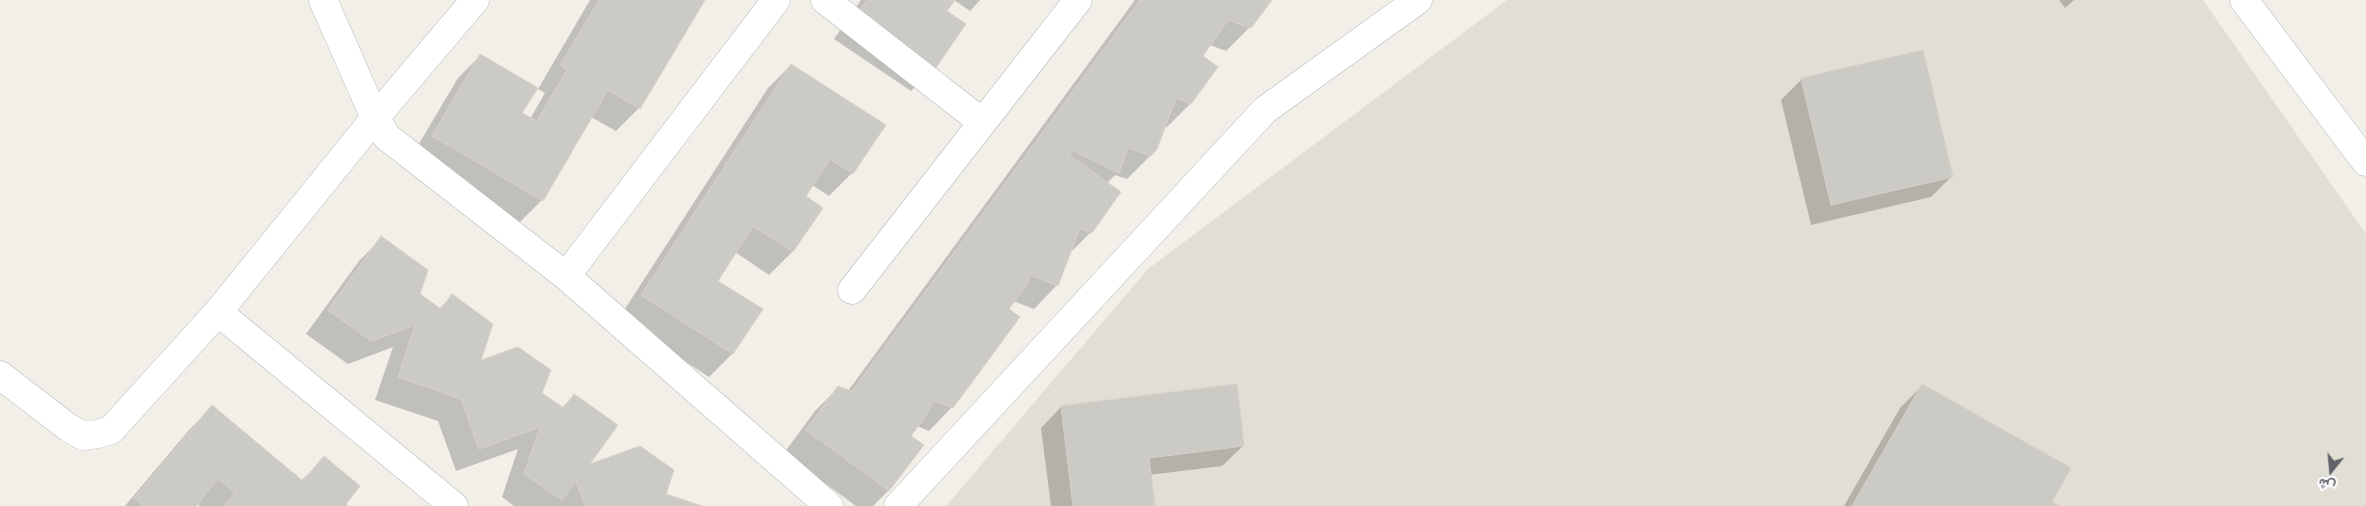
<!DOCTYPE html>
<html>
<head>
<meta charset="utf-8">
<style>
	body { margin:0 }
	#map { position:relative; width:2366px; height:506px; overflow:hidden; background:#f1efe8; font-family:"Roboto Condensed",Vazirmatn,sans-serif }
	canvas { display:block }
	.north { position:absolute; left:2306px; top:446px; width:50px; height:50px; -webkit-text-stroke:4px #fff; paint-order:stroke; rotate:197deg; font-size:14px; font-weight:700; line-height:20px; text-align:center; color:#5f6368 }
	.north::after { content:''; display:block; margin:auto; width:18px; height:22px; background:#5f6368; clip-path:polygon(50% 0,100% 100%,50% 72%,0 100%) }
</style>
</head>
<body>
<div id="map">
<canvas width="2366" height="506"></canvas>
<div class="north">ش</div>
</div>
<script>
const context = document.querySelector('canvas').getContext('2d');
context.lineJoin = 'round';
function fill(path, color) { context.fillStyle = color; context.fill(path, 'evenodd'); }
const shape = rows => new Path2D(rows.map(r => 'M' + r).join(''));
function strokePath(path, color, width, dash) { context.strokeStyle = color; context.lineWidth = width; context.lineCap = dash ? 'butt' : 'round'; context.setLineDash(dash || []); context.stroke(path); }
fill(shape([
	[1507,0,2203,0,2366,234,2366,506,946,506,1148,269]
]), '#e1ded6');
fill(shape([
	[590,0,703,0,639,108,616,131,591,117,542,200,519,223,410,159,458,78,481,55,520,113,530,119,545,93,538,89],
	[861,0,954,0,946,12,934,68,911,91,834,39],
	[954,0,980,0,970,11],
	[1135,0,1270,0,1250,27,1226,51,1210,45,1201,56,1190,104,1167,127,1164,126,1150,156,1127,179,1115,175,1106,184,1091,232,1068,255,1057,285,1034,309,1013,301,952,407,929,431,917,426,910,436,889,490,873,506,856,506,784,453,815,411,838,388,848,391],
	[2059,0,2074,0,2065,8],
	[791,65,852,173,829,196,812,185,804,197,821,208,792,252,769,275,735,252,716,281,732,354,709,377,619,318,768,88],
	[1802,79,1952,176,1931,197,1811,225,1781,100],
	[382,238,419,295,439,309,452,296,479,362,541,393,562,408,574,395,587,466,698,506,514,506,502,497,518,449,456,471,438,421,375,400,393,347,348,364,306,334,359,261],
	[1923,385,2050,502,2057,506,1844,506,1900,408],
	[212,407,301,481,324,458,346,506,200,506,197,503,194,506,125,506,189,430],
	[1061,407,1243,446,1222,466,1149,475,1153,506,1051,506,1041,428]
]), '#0003');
const building = shape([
	[599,0,705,0,640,109,608,90,543,201,432,136,480,54,538,88,522,113,537,121,567,70,560,65,599,0],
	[867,0,955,0,947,11,966,24,935,69,856,16,867,0],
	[1140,0,1272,0,1251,28,1228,20,1203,56,1218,67,1191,104,1176,98,1157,149,1151,156,1128,148,1119,173,1072,150,1069,155,1121,192,1092,233,1080,228,1058,286,1030,275,1026,286,1009,309,1020,317,953,408,933,401,928,413,911,436,924,445,889,491,806,430,838,386,852,391,1140,0],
	[1923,50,1953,177,1831,205,1801,78,1923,50],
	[791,64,886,125,853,174,830,159,806,196,823,208,793,252,753,226,718,281,763,309,733,354,641,295,791,64],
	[381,236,428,270,420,294,441,309,452,294,493,324,481,360,518,347,551,370,542,393,564,408,574,394,618,425,590,464,640,446,674,470,666,494,702,506,585,506,576,481,562,500,524,474,540,427,479,449,461,399,398,377,415,325,371,341,328,310,381,236],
	[1237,384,1244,446,1149,458,1155,506,1073,506,1061,406,1237,384],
	[1922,384,2071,468,2052,502,2060,506,1852,506,1922,384],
	[212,405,303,481,324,456,360,486,346,504,348,506,224,506,235,493,218,479,196,506,144,506,134,498,212,405]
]);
fill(building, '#cccac5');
strokePath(building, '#d6d1c6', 1);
const minor = shape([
	[323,0,375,118,387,137,566,276,829,506],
	[825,0,982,122],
	[2244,0,2366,162],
	[566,276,776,0],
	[852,290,1078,0],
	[218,312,454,506],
	[0,375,69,428,83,436,98,434,111,430,218,312,375,118,475,0],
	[898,506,1265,110,1418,0]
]);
strokePath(minor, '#b5b8bc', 29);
strokePath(minor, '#fff', 28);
</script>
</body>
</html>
